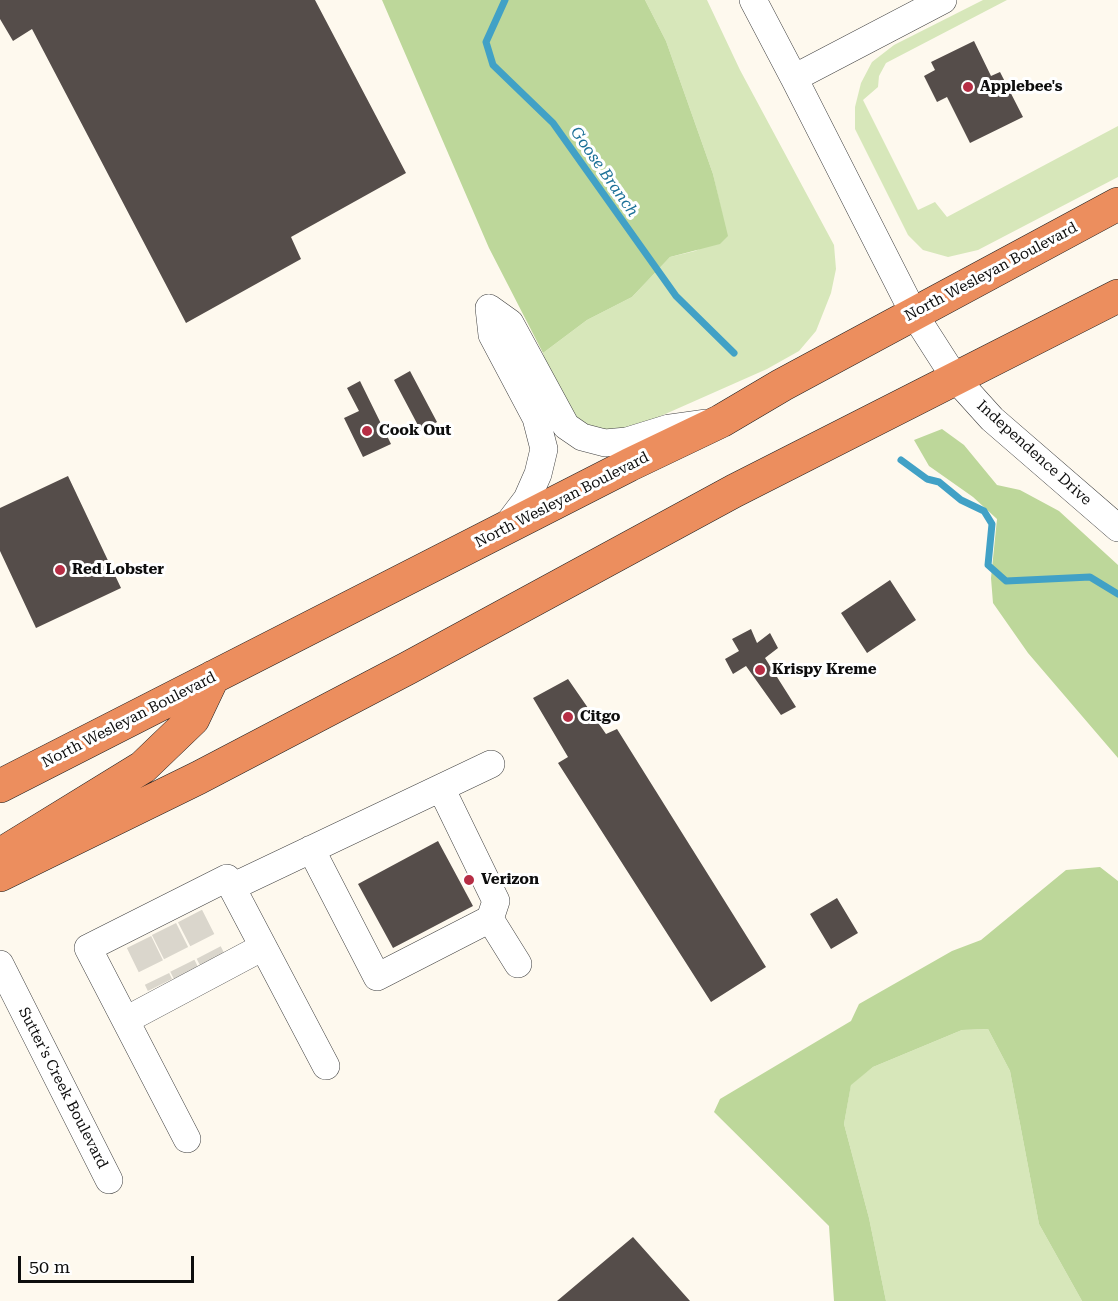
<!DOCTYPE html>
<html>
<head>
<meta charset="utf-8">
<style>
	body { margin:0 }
	#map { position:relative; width:1118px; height:1301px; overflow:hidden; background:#fef9ee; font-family:"Roboto Serif",serif }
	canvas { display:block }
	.scale { position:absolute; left:18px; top:1256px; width:176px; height:27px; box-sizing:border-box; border:3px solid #0d0d0d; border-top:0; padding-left:8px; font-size:18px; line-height:21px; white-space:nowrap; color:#0d0d0d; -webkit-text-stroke:4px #fff; paint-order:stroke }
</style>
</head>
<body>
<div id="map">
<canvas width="1118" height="1301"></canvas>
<div class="scale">50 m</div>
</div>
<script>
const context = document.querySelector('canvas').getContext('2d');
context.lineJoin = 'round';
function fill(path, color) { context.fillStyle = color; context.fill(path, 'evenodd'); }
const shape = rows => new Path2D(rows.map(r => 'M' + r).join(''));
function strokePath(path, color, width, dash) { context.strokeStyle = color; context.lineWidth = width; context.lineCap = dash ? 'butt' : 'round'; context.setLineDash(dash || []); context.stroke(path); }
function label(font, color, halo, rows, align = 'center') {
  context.font = font + ' "Roboto Serif",serif'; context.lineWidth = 6; context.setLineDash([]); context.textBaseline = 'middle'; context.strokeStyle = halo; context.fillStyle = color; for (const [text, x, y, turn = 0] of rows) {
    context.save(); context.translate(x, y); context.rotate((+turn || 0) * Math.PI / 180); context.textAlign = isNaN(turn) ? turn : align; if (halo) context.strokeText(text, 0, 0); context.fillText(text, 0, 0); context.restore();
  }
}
fill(shape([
	[645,0,707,0,740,70,834,245,836,269,831,293,816,331,799,351,767,369,645,423,617,430,594,428,575,419,547,374,543,353,587,320,632,297,670,257,695,251,727,236,713,174,666,41],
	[983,0,1007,0,886,63,879,76,878,87,863,100,918,210,935,202,947,217,1118,126,1118,177,978,250,948,257,923,250,908,235,855,129,855,107,861,83,872,62,894,45],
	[988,1029,1010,1071,1039,1224,1082,1301,886,1301,869,1218,844,1124,851,1084,873,1067,962,1030]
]), '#d7e7ba');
fill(shape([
	[382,0,645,0,666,41,713,174,728,236,720,244,670,257,632,297,587,320,543,353,489,248],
	[942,429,964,445,997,485,1020,490,1059,511,1118,565,1118,758,1028,653,993,603,991,578,997,519,973,497,929,466,914,440],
	[1100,867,1118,881,1118,1301,1082,1301,1039,1224,1010,1071,988,1029,962,1030,873,1067,851,1085,844,1124,869,1218,886,1301,834,1301,829,1226,714,1112,720,1099,851,1021,859,1004,952,951,981,940,1066,870]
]), '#bdd79a');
strokePath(shape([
	[505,0,486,42,493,65,553,123,676,296,734,353],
	[901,460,927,479,939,482,961,500,984,511,992,524,988,565,1006,581,1090,577,1118,594]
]), '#41a1c6', 7);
fill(shape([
	[0,0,315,0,406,173,291,237,301,259,186,323,32,29,13,41,0,19],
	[974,41,991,76,1000,72,1023,117,970,143,947,97,937,102,924,76,935,70,931,62],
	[410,371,437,422,421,431,394,380],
	[360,381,391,444,363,457,344,418,359,411,347,388],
	[68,476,121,588,36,628,0,551,0,508],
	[890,580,916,620,867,653,841,613],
	[751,629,757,643,770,633,778,648,765,658,796,707,781,715,746,666,733,674,725,659,739,651,732,639],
	[568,679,606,734,617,729,766,967,711,1002,558,763,568,757,533,698],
	[438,841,473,906,393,948,358,884],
	[837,898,858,933,831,949,810,914],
	[633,1237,690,1301,557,1301]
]), '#554d4a');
strokePath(shape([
	[190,916,212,959],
	[164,929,186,973],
	[139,942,160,985]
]), '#dad6cc', 27, [27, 14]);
const minor = shape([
	[753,0,794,78,943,0],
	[794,78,914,314,955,378,992,419,1118,528],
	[489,308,510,323,566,426,582,437,605,443,627,441,669,428,705,423],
	[489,308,492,335,536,418,544,449,538,474,527,499,505,528],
	[311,849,377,977,490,919,496,901,441,788],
	[232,887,491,764],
	[490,919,518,964],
	[0,964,109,1180],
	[126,1020,263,947],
	[187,1139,88,948,227,878,326,1066]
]);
const highway = shape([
	[0,786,629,465,721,421,782,385,1118,204],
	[3,853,143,767,193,719,213,677],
	[0,875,198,778,408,668,734,491,1118,296]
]);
strokePath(minor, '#404040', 28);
strokePath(highway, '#1e1e1e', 34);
strokePath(minor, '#fff', 27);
strokePath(highway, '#ec8e5e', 33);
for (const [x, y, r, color] of [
	[968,87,6,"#b62d44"],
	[367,431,6,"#b62d44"],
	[60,570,6,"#b62d44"],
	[760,670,6,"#b62d44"],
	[568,717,6,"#b62d44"],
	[469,880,6,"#b62d44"]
]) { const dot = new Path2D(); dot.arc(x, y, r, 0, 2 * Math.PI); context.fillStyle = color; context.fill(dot); strokePath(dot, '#fff', 2); }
label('bold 15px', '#0d0d0d', '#fff', [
	["Applebee's",980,87],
	["Cook Out",379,431],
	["Red Lobster",72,570],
	["Krispy Kreme",772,670],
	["Citgo",580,717],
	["Verizon",481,880]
], 'left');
label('15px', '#0d0d0d', '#fff', [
	["North Wesleyan Boulevard",991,272,-28],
	["Independence Drive",1034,453,42],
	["North Wesleyan Boulevard",562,500,-27],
	["North Wesleyan Boulevard",129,720,-27],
	["Sutter's Creek Boulevard",63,1088,63]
]);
label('italic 16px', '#1d7198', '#fff', [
	["Goose Branch",604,172,55]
]);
</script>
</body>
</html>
